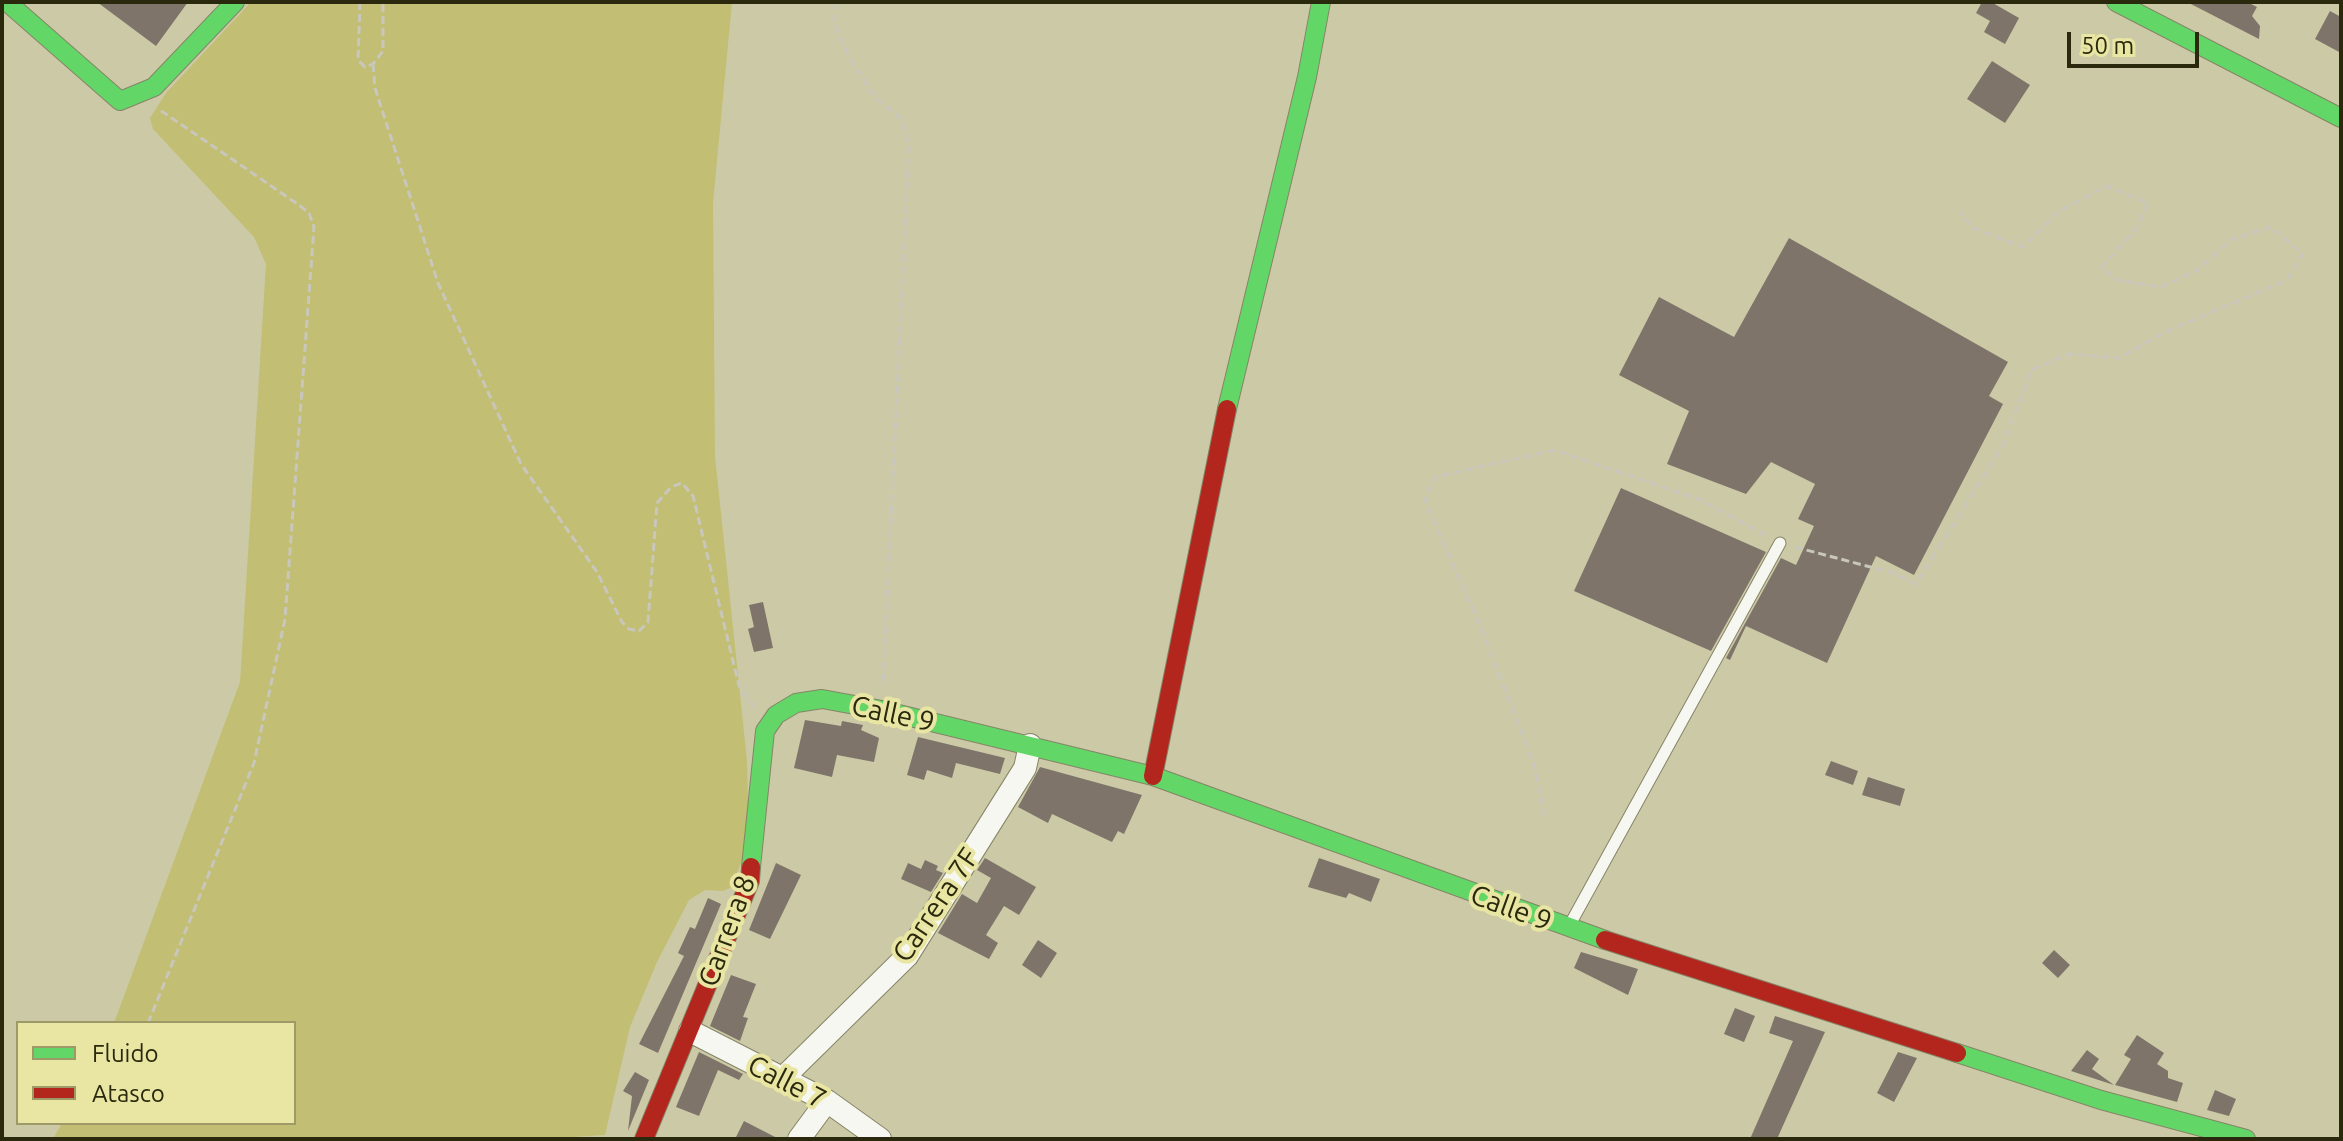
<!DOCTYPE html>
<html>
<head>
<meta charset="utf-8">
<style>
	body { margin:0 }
	#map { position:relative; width:2343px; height:1141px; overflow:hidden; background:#cccaa6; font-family:Ubuntu,sans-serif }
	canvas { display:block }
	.frame { position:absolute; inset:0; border:4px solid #2a290e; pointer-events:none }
	.legend { position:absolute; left:16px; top:1021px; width:280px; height:104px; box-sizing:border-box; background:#e9e6a3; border:2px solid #9d9a67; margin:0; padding:10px 14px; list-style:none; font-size:24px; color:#2a290e }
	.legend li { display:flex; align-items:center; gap:16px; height:40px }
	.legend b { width:40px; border:2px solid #9d9a67 }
	.scale { position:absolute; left:2067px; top:32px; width:132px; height:36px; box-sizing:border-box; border:4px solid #2a290e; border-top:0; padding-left:10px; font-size:24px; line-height:28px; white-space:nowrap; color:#2a290e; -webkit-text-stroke:6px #e9e6a3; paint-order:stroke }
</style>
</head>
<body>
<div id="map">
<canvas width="2343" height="1141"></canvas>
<div class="frame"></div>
<ul class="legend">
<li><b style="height:10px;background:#63d668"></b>Fluido</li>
<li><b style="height:10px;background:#b3261e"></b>Atasco</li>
</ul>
<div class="scale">50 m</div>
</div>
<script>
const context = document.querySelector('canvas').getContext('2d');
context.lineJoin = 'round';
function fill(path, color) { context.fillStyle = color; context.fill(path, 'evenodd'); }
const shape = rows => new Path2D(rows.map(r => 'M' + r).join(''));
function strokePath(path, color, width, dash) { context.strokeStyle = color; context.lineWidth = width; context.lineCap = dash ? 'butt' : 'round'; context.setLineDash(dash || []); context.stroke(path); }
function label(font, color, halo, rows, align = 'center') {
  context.font = font + ' Ubuntu,sans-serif'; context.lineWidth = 8; context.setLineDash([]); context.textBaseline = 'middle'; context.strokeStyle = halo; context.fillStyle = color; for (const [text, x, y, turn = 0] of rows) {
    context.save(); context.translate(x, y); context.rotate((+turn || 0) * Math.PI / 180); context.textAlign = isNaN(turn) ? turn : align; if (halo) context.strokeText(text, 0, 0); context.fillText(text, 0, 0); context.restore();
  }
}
fill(shape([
	[251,2,732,2,713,203,715,456,747,761,749,841,732,887,723,891,705,890,689,900,657,962,630,1027,605,1135,541,1139,53,1139,62,1123,294,1123,294,1023,114,1023,240,682,266,264,254,237,153,129,150,118,166,93]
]), '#c2be73');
fill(shape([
	[97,2,188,2,156,46],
	[1982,2,1991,2,2019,18,2005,44,1984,32,1990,21,1976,13],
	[2187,2,2247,2,2257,7,2252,16,2260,26,2259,39],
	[2330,11,2341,17,2341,53,2315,39],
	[1992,61,2030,85,2005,123,1967,99],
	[1789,238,2008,362,1989,396,2003,404,1914,575,1876,556,1827,663,1746,626,1730,660,1726,658,1781,558,1796,565,1814,526,1798,519,1815,484,1771,462,1746,494,1667,464,1689,411,1619,375,1659,297,1734,337],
	[1621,488,1766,552,1711,651,1574,591],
	[763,602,773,648,754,652,748,629,754,627,749,605],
	[805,720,841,726,842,721,863,725,861,730,879,738,874,762,837,755,832,777,794,768],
	[918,737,1005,758,1000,774,956,763,952,778,927,770,924,780,907,775],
	[1831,761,1858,771,1853,785,1825,775],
	[1040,767,1142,795,1124,834,1118,831,1112,842,1052,814,1048,823,1018,807],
	[1868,777,1905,789,1900,806,1862,795],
	[985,858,1036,887,1019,915,1004,906,986,935,998,943,989,959,938,933,962,894,977,903,991,878,977,870],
	[1319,858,1380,879,1371,902,1349,893,1346,898,1308,887],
	[925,860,938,866,936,870,943,873,931,892,901,879,908,863,921,869],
	[776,863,801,875,770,939,749,930],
	[708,898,721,904,658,1053,639,1044,684,956,678,953,690,927,695,929],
	[1038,940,1057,953,1041,978,1022,965],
	[2054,950,2070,965,2058,978,2042,963],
	[1581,952,1638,969,1628,995,1574,968],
	[731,975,756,984,743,1017,748,1018,740,1041,710,1026],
	[1735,1008,1755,1016,1744,1042,1724,1034],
	[1775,1016,1825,1032,1777,1139,1750,1139,1793,1041,1769,1033],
	[2137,1035,2164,1053,2157,1064,2168,1071,2168,1078,2183,1083,2177,1102,2115,1085,2131,1059,2124,1055],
	[2087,1050,2099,1059,2092,1069,2114,1085,2071,1071],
	[699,1052,743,1074,739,1080,718,1070,699,1116,676,1107],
	[1898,1052,1917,1058,1894,1102,1877,1093],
	[635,1072,649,1080,628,1131,632,1096,623,1091],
	[2215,1090,2236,1099,2229,1116,2207,1110],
	[744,1121,779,1139,735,1139]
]), '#7e746a');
const lane = shape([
	[1568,928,1780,543]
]);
const street = shape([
	[690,1031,827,1101,880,1139],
	[782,1079,907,956,1025,768,1030,745],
	[799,1139,827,1101]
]);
const fast = shape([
	[7,2,120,101,154,87,235,2],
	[2116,2,2341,118],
	[1227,409,1307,77,1321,2],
	[751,867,765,731,776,715,796,703,822,699,882,710,1153,776,1605,940],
	[1957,1053,2101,1100,2246,1139]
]);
const jam = shape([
	[1153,776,1227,409],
	[1605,940,1957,1053],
	[644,1139,750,881,751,867]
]);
strokePath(lane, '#868467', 13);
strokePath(street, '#868467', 24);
strokePath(fast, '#868467', 20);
strokePath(jam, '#868467', 20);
strokePath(shape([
	[360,2,358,60,365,67,373,64,383,51,383,2],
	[835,2,834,23,850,59,876,98,901,119,909,146,883,686],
	[373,64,375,88,438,283,521,464,597,572,622,622,629,629,639,631,648,622,657,503,671,487,682,483,693,496,739,686,754,707],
	[1795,547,1893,573,1916,584,2002,447,2031,370,2069,354,2119,358,2165,332,2287,280,2303,254,2271,227,2232,239,2196,271,2160,287,2117,280,2101,268,2134,231,2148,203,2106,186,2058,212,2023,247,1973,228,1960,212],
	[1545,817,1534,765,1483,633,1425,500,1435,477,1555,450,1701,500,1769,537],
	[148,1023,254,763,285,619,314,227,309,213,299,205,160,110]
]), '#c9c7bc', 3, [8, 4]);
strokePath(lane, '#f7f7f2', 11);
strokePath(street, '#f7f7f2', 22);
strokePath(fast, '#63d668', 18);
strokePath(jam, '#b3261e', 18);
label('28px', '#2a290e', '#e9e6a3', [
	["Calle 9",893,714,12],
	["Carrera 7F",936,905,-56],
	["Calle 9",1511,908,20],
	["Carrera 8",727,931,-70],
	["Calle 7",787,1082,27]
]);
</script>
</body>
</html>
